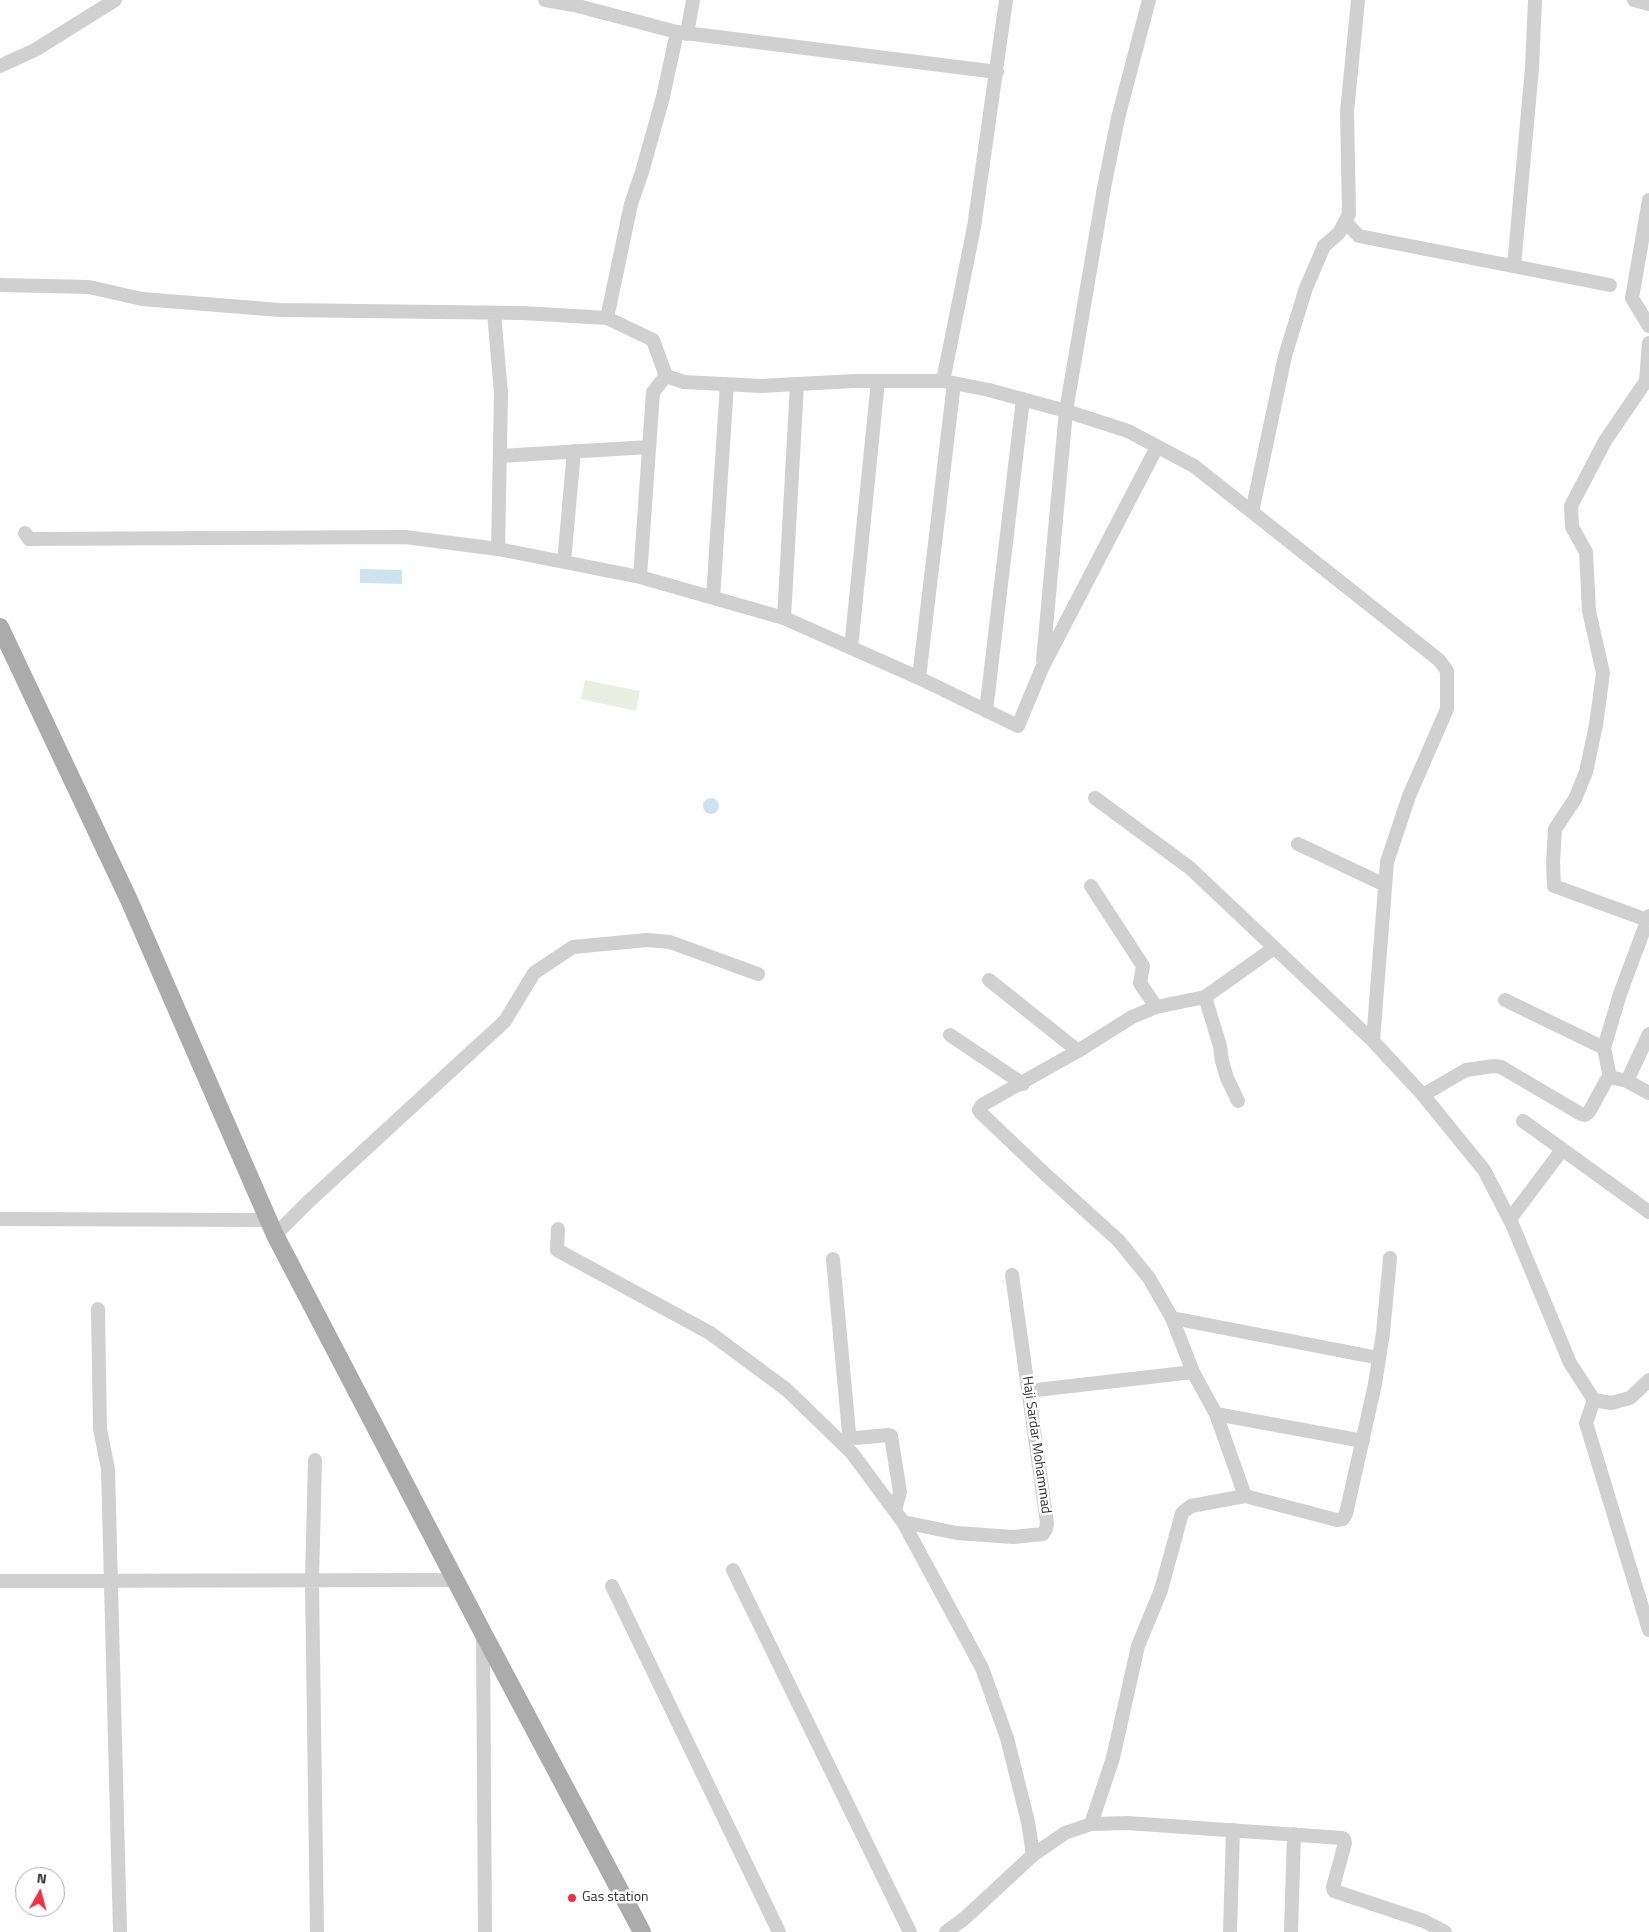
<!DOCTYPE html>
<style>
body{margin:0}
#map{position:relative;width:1649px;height:1932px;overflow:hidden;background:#fff;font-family:"Titillium Web",sans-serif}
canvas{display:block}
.north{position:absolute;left:15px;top:1867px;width:50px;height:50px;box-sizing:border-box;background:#fff;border:1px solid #adadad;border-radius:50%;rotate:7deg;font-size:14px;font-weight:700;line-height:20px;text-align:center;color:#333}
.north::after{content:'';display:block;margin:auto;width:18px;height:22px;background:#f22d40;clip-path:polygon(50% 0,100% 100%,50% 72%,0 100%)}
</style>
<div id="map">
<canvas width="1649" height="1932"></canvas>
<div class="north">N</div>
</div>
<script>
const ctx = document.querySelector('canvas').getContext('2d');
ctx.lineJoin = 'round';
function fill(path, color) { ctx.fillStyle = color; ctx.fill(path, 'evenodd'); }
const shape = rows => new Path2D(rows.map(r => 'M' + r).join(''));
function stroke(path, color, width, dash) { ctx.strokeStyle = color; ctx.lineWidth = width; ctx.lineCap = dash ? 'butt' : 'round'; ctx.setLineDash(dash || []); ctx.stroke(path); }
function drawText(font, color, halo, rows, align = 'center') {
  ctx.font = font + ' "Titillium Web",sans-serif'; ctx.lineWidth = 5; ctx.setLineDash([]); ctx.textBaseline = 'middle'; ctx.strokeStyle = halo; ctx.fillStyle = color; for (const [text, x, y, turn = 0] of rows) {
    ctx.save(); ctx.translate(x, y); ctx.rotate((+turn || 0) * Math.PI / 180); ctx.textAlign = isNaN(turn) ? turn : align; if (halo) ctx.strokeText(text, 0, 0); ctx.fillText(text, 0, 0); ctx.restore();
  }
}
fill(shape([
 [585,680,640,691,636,711,581,699]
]), '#e9f0e1');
fill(shape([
 [360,569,402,570,402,584,360,583],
 '703 806a8 8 0 1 1 16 0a8 8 0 1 1-16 0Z'
]), '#cde3f0');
stroke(shape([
 [545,0,574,5,677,32,997,72],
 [1634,0,1649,4],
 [687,34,693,0],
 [0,66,35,50,115,0],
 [1649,200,1632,298,1649,326],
 [1345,222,1359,236,1610,285],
 [1514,266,1532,68,1535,0],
 [0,285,89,287,142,299,280,310,522,313,607,318,653,340,666,376,684,382,761,386,854,381,943,381,989,390,1066,411,1128,431,1194,466,1439,660,1447,671,1447,709,1409,796,1387,862,1373,1041],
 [494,313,501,393,498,549],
 [607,318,631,204,642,172,663,97,677,32],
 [943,381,974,227,1006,0],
 [500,456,649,447],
 [1252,512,1285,356,1306,288,1324,246,1339,233,1349,214,1347,112,1358,0],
 [25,533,29,539,405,537,498,549,640,577,784,618,919,678,1018,726,1042,668,1157,447],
 [564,562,574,451],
 [640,577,653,392,666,376],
 [713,598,727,384],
 [784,618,797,384],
 [851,648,878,381],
 [1043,660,1066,411,1104,188,1118,118,1149,0],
 [919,678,954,383],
 [986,711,1023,399],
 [1095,798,1190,868,1373,1041,1423,1095,1484,1170,1512,1224,1570,1363,1594,1400,1611,1403,1630,1398,1649,1380],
 [1298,844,1385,885],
 [1091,886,1143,966,1140,983,1156,1007],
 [1647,920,1554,886,1553,863,1555,829,1575,799,1586,772,1596,725,1603,673,1589,611,1586,552,1572,527,1571,506,1605,441,1646,381,1649,343],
 [989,980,1078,1051],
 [1205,997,1220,1046,1222,1061,1227,1078,1238,1101],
 [1505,1000,1604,1048],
 [950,1035,1023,1084],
 [1610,1077,1604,1048,1620,994,1649,916],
 [1627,1081,1649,1034],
 [1423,1095,1466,1070,1494,1066,1501,1067,1581,1114,1585,1115,1589,1112,1606,1081,1610,1077,1627,1081,1649,1093],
 [1523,1121,1649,1212],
 [0,1219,268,1220],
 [1510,1219,1562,1150],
 [558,1229,557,1250,710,1333,787,1390,852,1453,903,1522,982,1668,1007,1738,1028,1822,1033,1855],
 [275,1235,307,1203,505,1021,534,973,573,947,647,940,670,942,758,974],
 [833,1259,849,1433,852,1437,856,1438,888,1435,891,1436,900,1492,895,1510],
 [98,1309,100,1429,108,1469,120,1932],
 [1172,1318,1379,1358],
 [1028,1391,1193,1372],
 [1594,1400,1586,1423,1649,1630],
 [1216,1414,1363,1441],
 [315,1460,312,1581,317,1932],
 [1245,1496,1216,1414,1193,1372,1172,1318,1149,1278,1119,1241,1044,1173,981,1113,979,1110,982,1105,1078,1051,1132,1017,1156,1007,1205,997,1274,948],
 [903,1522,957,1533,1013,1537,1043,1534,1046,1529,1047,1523,1012,1275],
 [733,1570,910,1932],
 [0,1581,455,1580],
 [612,1586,779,1932],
 [483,1633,485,1932],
 [1091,1824,1113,1758,1138,1646,1161,1590,1182,1513,1191,1506,1245,1496,1337,1520,1343,1519,1346,1514,1375,1384,1383,1333,1390,1258],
 [946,1932,965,1918,1033,1855,1065,1833,1091,1824,1127,1823,1342,1838,1344,1839,1345,1843,1333,1887,1334,1891,1424,1921,1445,1932],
 [1230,1932,1233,1830],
 [1291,1932,1294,1834]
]), '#d0d0d0', 14);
stroke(shape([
 [0,627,129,900,275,1235,483,1633,642,1932]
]), '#ababab', 18);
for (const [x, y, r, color] of [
 [572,1898,5,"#f22d40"]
]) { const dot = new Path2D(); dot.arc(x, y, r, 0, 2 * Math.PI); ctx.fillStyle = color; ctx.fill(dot); stroke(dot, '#fff', 2); }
drawText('14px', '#333', '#fff', [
 ["Haji Sardar Mohammad",1036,1445,82]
]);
drawText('14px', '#333', '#fff', [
 ["Gas station",582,1898]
], 'left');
</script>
